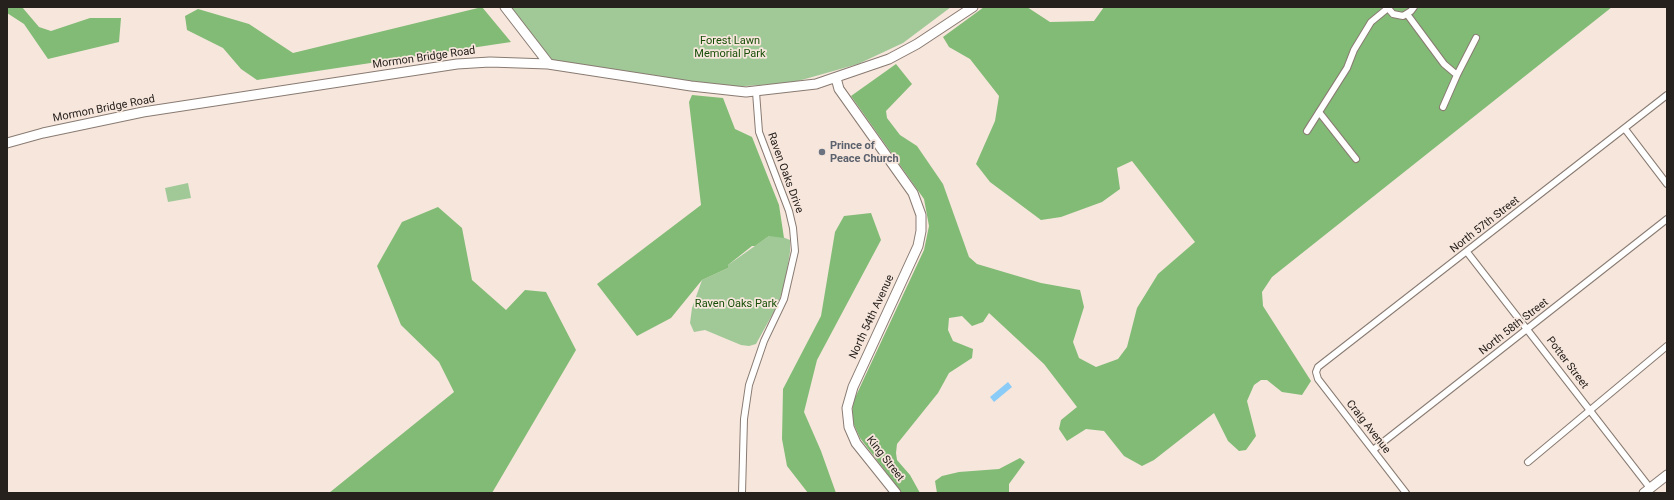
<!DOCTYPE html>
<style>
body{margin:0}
#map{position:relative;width:1674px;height:500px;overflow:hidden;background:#f6e6dc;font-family:Roboto,sans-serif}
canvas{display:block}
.frame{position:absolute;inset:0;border:8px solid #27211e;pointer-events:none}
</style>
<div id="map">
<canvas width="1674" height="500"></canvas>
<div class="frame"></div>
</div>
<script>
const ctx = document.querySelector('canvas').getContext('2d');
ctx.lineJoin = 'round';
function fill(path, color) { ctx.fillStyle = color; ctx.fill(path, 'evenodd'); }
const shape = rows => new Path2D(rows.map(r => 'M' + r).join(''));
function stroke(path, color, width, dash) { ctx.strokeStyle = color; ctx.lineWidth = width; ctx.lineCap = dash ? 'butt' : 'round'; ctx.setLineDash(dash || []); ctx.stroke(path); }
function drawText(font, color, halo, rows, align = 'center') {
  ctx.font = font + ' Roboto,sans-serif'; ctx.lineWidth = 3.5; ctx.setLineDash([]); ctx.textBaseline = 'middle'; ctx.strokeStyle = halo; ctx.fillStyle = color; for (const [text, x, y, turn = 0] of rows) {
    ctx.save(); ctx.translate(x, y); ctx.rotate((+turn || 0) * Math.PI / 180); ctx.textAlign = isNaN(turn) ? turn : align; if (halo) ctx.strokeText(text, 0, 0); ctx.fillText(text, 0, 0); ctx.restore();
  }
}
fill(shape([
 [509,7,951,7,903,43,858,64,791,83,730,87,550,60],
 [188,183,191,198,168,202,165,188],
 [769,236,780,236,790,240,790,252,785,283,778,304,756,344,749,346,741,345,705,330,694,332,690,323,692,308,702,280,728,268,728,265]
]), '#a1c998');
fill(shape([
 [7,7,22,7,39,27,51,31,90,18,121,18,119,42,48,59,24,24,7,13],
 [482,7,511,42,257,80,241,69,223,48,187,30,185,16,198,9,249,24,293,53],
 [984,7,1027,7,1050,22,1094,21,1104,7,1612,7,1272,277,1262,292,1263,306,1311,381,1302,395,1282,392,1267,380,1261,380,1254,385,1247,401,1256,436,1246,450,1239,451,1228,441,1214,413,1154,460,1142,466,1124,456,1104,431,1086,429,1067,441,1059,429,1061,420,1077,407,1044,364,989,313,983,322,972,326,962,316,949,318,948,330,953,341,973,349,972,358,949,373,938,393,897,444,896,453,897,460,910,475,920,493,902,493,860,438,851,418,854,400,924,250,929,226,924,199,851,96,896,64,912,84,886,111,887,118,900,135,917,146,943,184,969,257,977,264,1041,283,1080,290,1084,307,1073,342,1079,358,1096,367,1118,359,1127,347,1137,308,1158,274,1195,242,1132,161,1117,168,1120,189,1102,202,1061,217,1041,220,990,182,976,164,995,121,999,96,970,59,949,47,943,37],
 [692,95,723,98,735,129,752,137,779,205,784,238,769,236,755,246,752,246,728,265,728,268,702,280,671,318,637,336,597,284,701,205,689,102],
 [438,207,462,228,472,280,506,310,525,290,546,292,576,350,492,493,329,493,454,392,439,362,401,325,377,266,402,222],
 [871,213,881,240,817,360,804,412,821,451,836,493,808,493,787,466,782,439,783,389,821,316,835,232,844,216],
 [1020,458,1025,462,1009,484,1009,493,937,493,935,481,942,476,959,472,999,469]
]), '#82bb76');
fill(shape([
 [1008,382,1012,387,994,402,990,397]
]), '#8accf7');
const street = shape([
 [1387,7,1393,14,1403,16,1411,11,1414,7],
 [1407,14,1444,64,1457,75],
 [1443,107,1457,75,1476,38],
 [1319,112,1356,159],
 [1625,129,1667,184],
 [1307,131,1347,68,1354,50,1371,22,1388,8],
 [1467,252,1650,488],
 [1373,450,1667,219],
 [1528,462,1667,346],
 [742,493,744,419,749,385,764,341,784,299,795,251,793,228,789,211,759,132,756,92],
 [1406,493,1318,379,1316,372,1318,367,1667,95]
]);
const secondary = shape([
 [505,7,549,64],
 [836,78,839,89,913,193,921,215,921,231,918,246,853,387,847,408,849,427,856,443,896,493],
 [7,143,43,133,143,112,457,64,490,62,548,64,691,86,746,92,816,84,889,59,917,44,973,7],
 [1644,493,1667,475]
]);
stroke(street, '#897b72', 8);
stroke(secondary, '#897b72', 11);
stroke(street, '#fff', 6);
stroke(secondary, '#fff', 9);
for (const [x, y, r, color] of [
 [822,152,4,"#6b7280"]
]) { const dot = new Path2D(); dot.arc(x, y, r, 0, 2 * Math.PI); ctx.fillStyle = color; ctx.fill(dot); stroke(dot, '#f6e6dc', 1.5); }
drawText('11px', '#184f08', '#f6e6dc', [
 ["Forest Lawn",730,41],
 ["Memorial Park",730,54],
 ["Raven Oaks Park",736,304]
]);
drawText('11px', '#27211e', '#f6e6dc', [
 ["Mormon Bridge Road",424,58,-8],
 ["Mormon Bridge Road",104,109,-11],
 ["Raven Oaks Drive",785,173,70],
 ["North 57th Street",1485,225,-38],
 ["North 54th Avenue",872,317,-65],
 ["North 58th Street",1514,327,-38],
 ["Potter Street",1567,363,53],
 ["Craig Avenue",1368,427,52],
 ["King Street",885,459,52]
]);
drawText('bold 11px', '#5b616d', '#f6e6dc', [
 ["Prince of",830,146],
 ["Peace Church",830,159]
], 'left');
</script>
